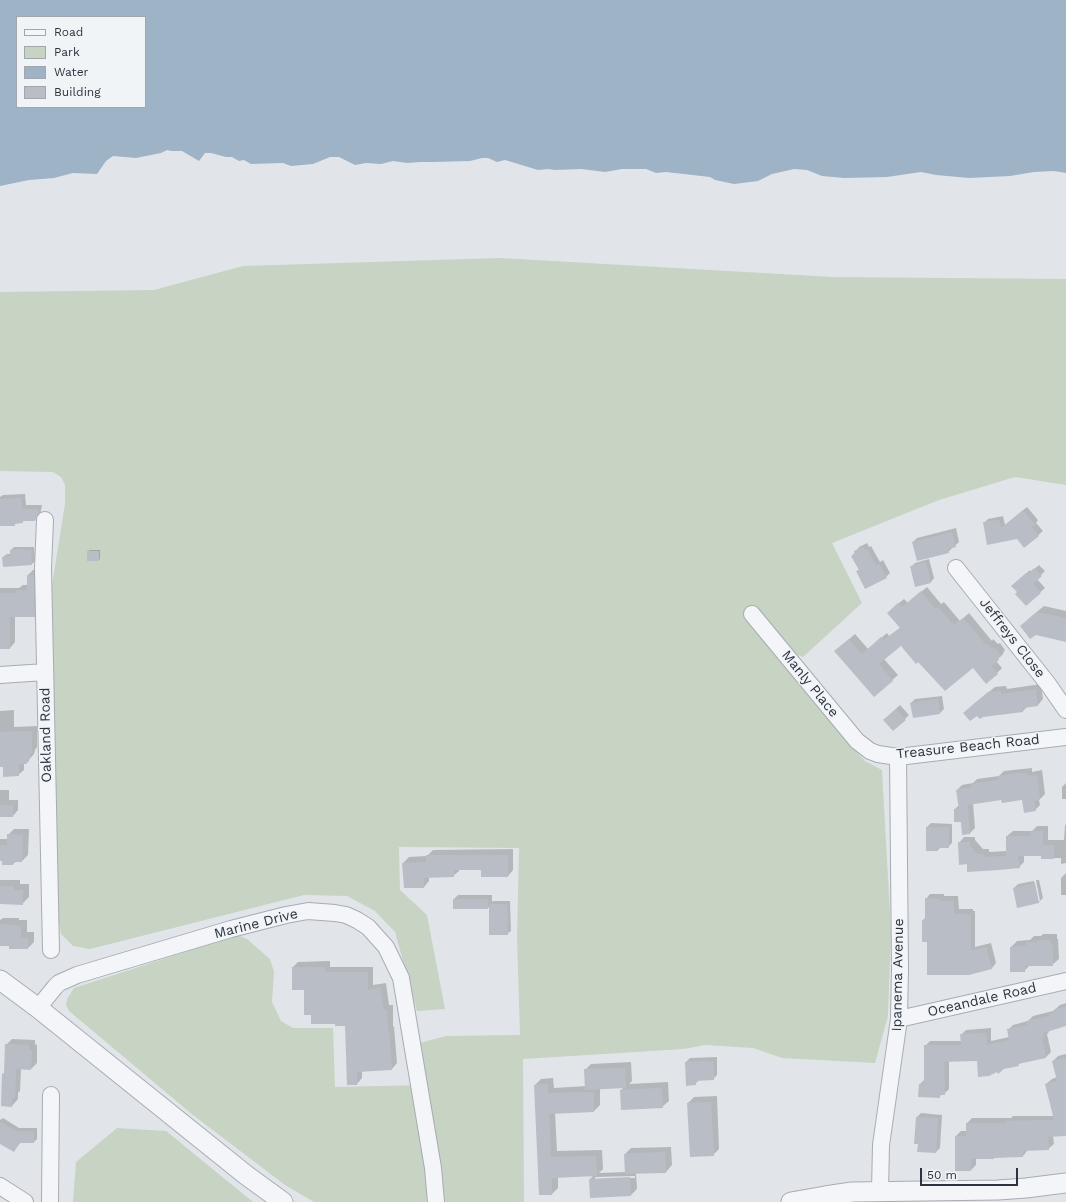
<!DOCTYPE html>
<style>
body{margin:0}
#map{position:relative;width:1066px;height:1202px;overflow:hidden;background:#e1e5e9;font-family:"Work Sans",sans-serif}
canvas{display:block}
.legend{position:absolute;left:16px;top:16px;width:130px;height:92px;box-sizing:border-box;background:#f1f4f7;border:1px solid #a2a7ae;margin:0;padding:5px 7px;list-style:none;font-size:12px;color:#2b3340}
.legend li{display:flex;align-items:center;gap:8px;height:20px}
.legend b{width:20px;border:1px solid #a2a7ae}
.scale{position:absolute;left:920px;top:1168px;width:98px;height:18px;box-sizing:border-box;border:2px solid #2b3340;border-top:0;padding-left:5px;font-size:12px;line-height:14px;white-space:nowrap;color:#2b3340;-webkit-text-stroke:3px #f1f4f7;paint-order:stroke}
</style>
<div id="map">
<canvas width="1066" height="1202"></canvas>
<ul class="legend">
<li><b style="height:5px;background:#f4f5f8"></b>Road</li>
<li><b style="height:11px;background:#c7d3c3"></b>Park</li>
<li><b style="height:11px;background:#9fb3c7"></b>Water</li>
<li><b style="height:11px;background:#b9bec6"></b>Building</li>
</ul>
<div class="scale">50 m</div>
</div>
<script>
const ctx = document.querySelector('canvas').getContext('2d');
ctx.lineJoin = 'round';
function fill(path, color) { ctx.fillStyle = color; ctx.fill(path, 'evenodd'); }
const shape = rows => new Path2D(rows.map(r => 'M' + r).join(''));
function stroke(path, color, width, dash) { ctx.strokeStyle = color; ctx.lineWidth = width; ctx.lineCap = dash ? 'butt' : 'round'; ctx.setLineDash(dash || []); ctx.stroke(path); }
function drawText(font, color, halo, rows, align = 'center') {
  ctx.font = font + ' "Work Sans",sans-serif'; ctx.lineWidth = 3; ctx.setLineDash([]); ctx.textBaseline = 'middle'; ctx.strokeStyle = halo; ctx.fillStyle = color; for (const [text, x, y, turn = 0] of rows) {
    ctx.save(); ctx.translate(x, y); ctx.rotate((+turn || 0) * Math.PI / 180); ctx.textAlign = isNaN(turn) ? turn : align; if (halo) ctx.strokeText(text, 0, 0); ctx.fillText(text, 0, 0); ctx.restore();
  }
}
fill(shape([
 [500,258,833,277,1066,279,1066,485,1015,477,939,500,832,543,862,603,803,657,765,643,771,646,844,739,865,761,882,770,891,931,888,1016,875,1063,782,1058,753,1048,705,1045,684,1049,523,1059,524,1202,314,1202,285,1185,193,1115,69,1011,66,1005,67,999,74,988,234,936,240,936,247,939,270,959,274,972,272,1002,281,1021,293,1028,333,1028,335,1087,426,1085,420,1043,446,1036,520,1035,517,938,519,848,399,847,400,890,427,915,445,1009,417,1011,395,932,375,911,347,896,304,895,90,949,73,946,61,934,57,910,51,591,65,504,65,485,61,477,53,472,0,471,0,292,154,290,243,266],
 [117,1128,166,1131,253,1202,73,1202,76,1162]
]), '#c7d3c3');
fill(shape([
 [0,0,1066,0,1066,173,1054,171,1034,172,1010,176,969,178,936,175,921,172,887,177,844,178,822,176,807,170,794,169,772,174,758,181,734,184,715,180,710,177,666,172,656,173,646,169,622,169,605,172,581,169,555,170,548,169,538,170,505,160,497,162,488,158,482,158,470,161,433,162,420,162,407,163,393,161,381,164,366,163,355,165,339,157,330,157,313,164,291,166,283,163,251,164,244,160,239,161,232,157,226,157,211,153,205,153,199,161,182,151,171,151,167,150,161,153,136,158,113,156,106,161,97,174,73,173,54,178,29,180,0,186],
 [17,17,145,17,145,107,17,107]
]), '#9fb3c7');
fill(shape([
 [25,494,26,505,42,505,40,515,35,520,25,520,22,522,17,522,14,525,0,525,0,497,3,495],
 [1027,507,1038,520,1036,523,1043,531,1024,547,1017,538,984,523,988,519,1003,516,1005,525],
 [956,528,959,542,948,552,913,542,917,538],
 [867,543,869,547,871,546,880,562,883,560,890,573,886,577,859,570,852,556,859,547],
 [14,547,34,547,35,561,32,564,3,557,7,554,11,554,11,550],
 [90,550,100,550,100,559,99,560,88,551],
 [929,559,934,578,931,582,911,567,915,563],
 [1039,565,1045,571,1037,579,1045,588,1026,605,1018,592,1017,582,1030,570,1031,572],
 [33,570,39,570,40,610,34,616,15,616,15,642,10,648,0,648,0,588,19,588,23,585,28,585,28,575],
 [927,587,941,604,944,602,960,621,969,613,992,641,993,639,998,644,1000,643,1005,650,1003,653,1003,654,996,661,1002,668,997,673,901,645,884,659,898,675,874,696,841,646,855,634,868,649,887,633,889,636,901,627,893,608,904,599,908,603],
 [1044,606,1066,611,1066,640,1027,620],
 [1041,684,1043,699,1038,705,1028,706,1023,711,970,707,995,687,1006,686,1007,689],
 [942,696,944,709,940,713,911,703,915,699],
 [900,705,909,715,905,719,888,716],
 [14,710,14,727,37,726,37,747,35,750,34,754,26,763,24,763,24,770,18,775,4,766,0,766,0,711],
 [1032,768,1032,772,1042,770,1045,794,1039,800,1040,805,1035,810,1023,799,1002,799,973,803,975,828,970,833,963,834,961,821,955,809,959,805,957,790,962,785,973,783,977,779,999,776,1004,771],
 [1066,783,1066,799,1062,799,1062,787],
 [0,790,9,790,9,800,18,800,18,810,13,816,0,816],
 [931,823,952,824,952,843,948,847,941,847,938,850,927,827],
 [1066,824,1066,863,1061,864,1061,858,1042,858,1042,855,1024,855,1024,862,1019,867,968,863,959,843,964,837,975,837,975,840,983,849,989,849,989,852,1007,851,1007,836,1013,831,1032,831,1037,826,1048,826,1048,840,1064,840,1065,825],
 [14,829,29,829,28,855,22,861,17,861,13,864,0,860,0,839,8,839,8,835],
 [513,849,513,870,508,876,482,869,459,869,459,871,453,876,429,877,429,881,424,887,403,863,409,857,427,856,433,850],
 [1066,873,1066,895,1061,895,1061,878],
 [0,880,20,880,20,884,29,884,29,897,23,903,0,903],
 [1036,880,1039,880,1043,898,1039,902,1018,906,1014,888,1018,884,1034,881,1038,901,1040,901],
 [930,894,944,894,944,896,958,896,959,909,973,909,973,911,975,911,975,947,991,943,996,963,992,968,928,941,923,920,926,917,926,899],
 [458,895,492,895,492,902,493,901,510,901,511,931,507,934,490,906,488,908,454,899],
 [3,918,19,918,19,920,27,920,27,932,34,932,34,942,28,948,10,948,10,946,0,945,0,920],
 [1043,934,1057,934,1057,939,1058,939,1059,959,1052,965,1030,965,1024,971,1011,947,1017,941,1030,940,1034,936,1041,936],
 [330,961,330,967,373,967,373,985,386,983,389,1005,393,1005,393,1027,394,1026,397,1063,392,1069,362,1071,362,1078,357,1084,346,1025,312,1014,305,989,293,967,298,962],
 [1066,1003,1066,1025,1049,1031,1049,1032,1047,1034,1051,1052,1046,1057,1021,1062,1018,1065,978,1059,949,1061,949,1089,944,1094,942,1094,939,1097,920,1084,925,1079,925,1046,930,1041,961,1041,961,1035,966,1030,991,1028,991,1041,1009,1037,1008,1030,1013,1025,1028,1021,1033,1016,1053,1011,1060,1005],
 [12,1039,35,1040,35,1044,37,1045,37,1063,31,1069,21,1069,20,1091,18,1093,18,1099,12,1106,5,1072,6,1045],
 [1066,1054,1066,1135,1053,1136,1054,1144,1048,1149,1028,1150,1023,1156,976,1158,976,1165,971,1170,956,1170,956,1136,961,1131,967,1131,967,1123,972,1118,1011,1118,1013,1116,1054,1116,1046,1084,1052,1079,1057,1077,1053,1061,1058,1056],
 [717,1057,717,1075,713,1079,699,1080,695,1084,686,1062,690,1058],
 [631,1062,632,1081,629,1084,668,1082,669,1101,662,1107,621,1090,624,1087,600,1088,600,1105,594,1111,555,1112,557,1151,602,1150,603,1169,599,1173,626,1172,625,1154,631,1148,671,1147,672,1165,666,1172,636,1173,637,1189,631,1195,591,1197,590,1179,594,1175,558,1176,558,1188,552,1194,535,1085,541,1079,553,1078,554,1088,586,1086,585,1070,591,1064],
 [635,1176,635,1178,595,1179,595,1177],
 [717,1096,719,1149,713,1155,688,1103,694,1097],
 [921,1113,942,1115,940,1148,936,1152,919,1143,917,1117],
 [3,1118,19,1128,37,1128,37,1139,34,1142,21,1142,14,1151,0,1143,0,1120]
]), '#0003');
fill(shape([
 [21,498,22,509,38,509,38,514,35,521,23,521,23,523,15,524,15,526,0,526,0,499],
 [1023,510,1035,525,1032,527,1039,536,1024,548,1017,539,987,545,983,522,999,520,1001,528],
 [952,532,956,547,948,549,949,553,917,561,912,542],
 [863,547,865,550,867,549,876,565,879,564,887,578,865,589,856,571,859,570,851,556,855,554,854,551],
 [22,549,22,550,31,550,32,565,3,567,2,557,10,556,10,550],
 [87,551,99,551,99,561,87,561],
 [926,562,931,583,915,587,910,566],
 [1034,568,1042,576,1033,584,1041,593,1026,606,1015,594,1017,592,1011,586,1026,573,1027,575],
 [27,575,34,575,35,617,10,617,10,649,0,649,0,593,16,593,16,590,27,590],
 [921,591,935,609,938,607,954,625,963,618,986,645,987,644,992,649,994,647,1001,656,998,658,999,660,991,666,998,674,986,684,973,668,945,691,918,662,916,664,901,646,879,664,893,681,874,697,834,651,849,639,862,654,881,637,883,640,900,628,887,613,898,603,902,607],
 [1037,612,1066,618,1066,642,1036,635,1030,639,1020,626],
 [1036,689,1038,706,1023,708,1023,712,983,717,980,719,977,716,970,721,963,713,988,692,1001,691,1001,694],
 [938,699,940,714,913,718,910,703],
 [896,709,906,720,893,731,883,720],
 [32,731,32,754,30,753,29,761,26,764,19,764,19,776,3,777,3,767,0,767,0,732],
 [1019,773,1027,773,1028,776,1037,775,1040,800,1034,801,1036,811,1024,813,1022,800,1002,803,1001,800,968,805,970,834,962,835,961,822,954,822,954,809,959,809,956,790,972,787,971,784,998,780,998,776],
 [0,805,13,805,13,817,0,817],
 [926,827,949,827,949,848,938,848,938,851,926,851],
 [1030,831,1043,831,1043,845,1054,845,1054,859,1041,859,1041,856,1018,856,1020,868,999,870,967,872,967,864,959,865,958,842,970,842,970,846,977,854,984,854,984,857,1006,856,1006,836,1031,836],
 [7,834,23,835,22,862,13,862,13,865,2,865,2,861,0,861,0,845,7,845],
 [426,855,508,855,508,877,481,877,481,870,454,870,454,877,424,878,424,888,404,888,402,863,426,862],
 [1035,883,1039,903,1017,908,1013,888],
 [0,886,14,886,14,890,23,890,23,905,0,904],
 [925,898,940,899,940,901,954,901,954,914,968,914,968,915,971,915,971,951,986,947,992,969,969,975,927,975,927,942,922,942,922,920,925,920],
 [453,899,488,899,488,909,453,909],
 [489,904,507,904,508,935,489,935],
 [0,924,21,926,21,938,28,938,28,949,9,949,9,946,0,946],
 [1036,940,1051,940,1051,945,1053,945,1053,966,1025,966,1025,972,1010,972,1010,947,1027,945,1026,942,1036,942],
 [292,967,325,967,325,972,368,972,368,990,380,988,384,1010,387,1010,388,1031,389,1031,392,1070,357,1072,357,1085,347,1085,345,1026,335,1026,335,1024,311,1024,311,1015,304,1015,304,990,292,990],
 [1066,1006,1066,1026,1043,1033,1044,1038,1042,1039,1046,1058,1018,1064,1019,1066,1004,1069,998,1074,997,1072,989,1076,978,1077,977,1061,944,1062,945,1095,940,1095,940,1098,918,1097,919,1084,924,1084,924,1045,961,1045,960,1034,986,1033,987,1045,1009,1040,1007,1029,1027,1025,1026,1021,1049,1016,1049,1014,1055,1012,1054,1010],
 [5,1044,29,1045,29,1050,32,1051,31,1070,16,1069,15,1098,12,1098,12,1107,1,1106,2,1074,4,1073],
 [1066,1058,1066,1136,1048,1137,1049,1150,1023,1151,1023,1157,994,1158,994,1159,971,1159,971,1171,955,1171,955,1136,966,1136,966,1123,1007,1123,1006,1121,1054,1120,1045,1084,1057,1081,1052,1061],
 [713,1061,714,1080,696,1081,696,1085,686,1086,685,1062],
 [625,1068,626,1088,585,1090,584,1069],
 [548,1084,548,1093,594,1092,594,1112,549,1114,551,1157,596,1156,597,1176,552,1178,552,1195,539,1195,534,1085],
 [662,1088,663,1108,621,1110,620,1090],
 [711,1102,714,1156,690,1157,687,1103],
 [916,1117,938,1118,936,1153,917,1152,918,1144,914,1144],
 [0,1122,16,1131,34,1131,34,1143,19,1143,14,1152,0,1144],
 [665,1152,666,1173,625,1174,624,1154],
 [630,1177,631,1196,590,1198,589,1179]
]), '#b9bec6');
const minor = shape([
 [45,520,43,568,51,950],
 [956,568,1048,684,1066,710],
 [752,614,857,741,870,751,878,754,898,757,1066,737],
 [0,675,45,672],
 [38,1008,55,987,59,983,77,975,231,929,286,915,308,911,335,913,346,915,357,920,368,927,386,947,401,978,433,1168,436,1202],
 [899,1019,1066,981],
 [0,1186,25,1202],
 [880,1191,881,1145,899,1019,900,969,898,757],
 [50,1202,51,1095]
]);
const tertiary = shape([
 [0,980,38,1008,246,1175,283,1202],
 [791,1202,825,1196,852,1192,998,1190,1026,1188,1066,1183]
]);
stroke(minor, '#a7acb3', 18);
stroke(tertiary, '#a7acb3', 21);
stroke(minor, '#f4f5f8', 16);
stroke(tertiary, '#f4f5f8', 19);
drawText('14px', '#2b3340', '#f1f4f7', [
 ["Jeffreys Close",1012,638,52],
 ["Manly Place",810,684,51],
 ["Oakland Road",46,735,-91],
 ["Treasure Beach Road",968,747,-6],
 ["Marine Drive",256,924,-14],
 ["Ipanema Avenue",898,975,-89],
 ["Oceandale Road",982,1000,-13]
]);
</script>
